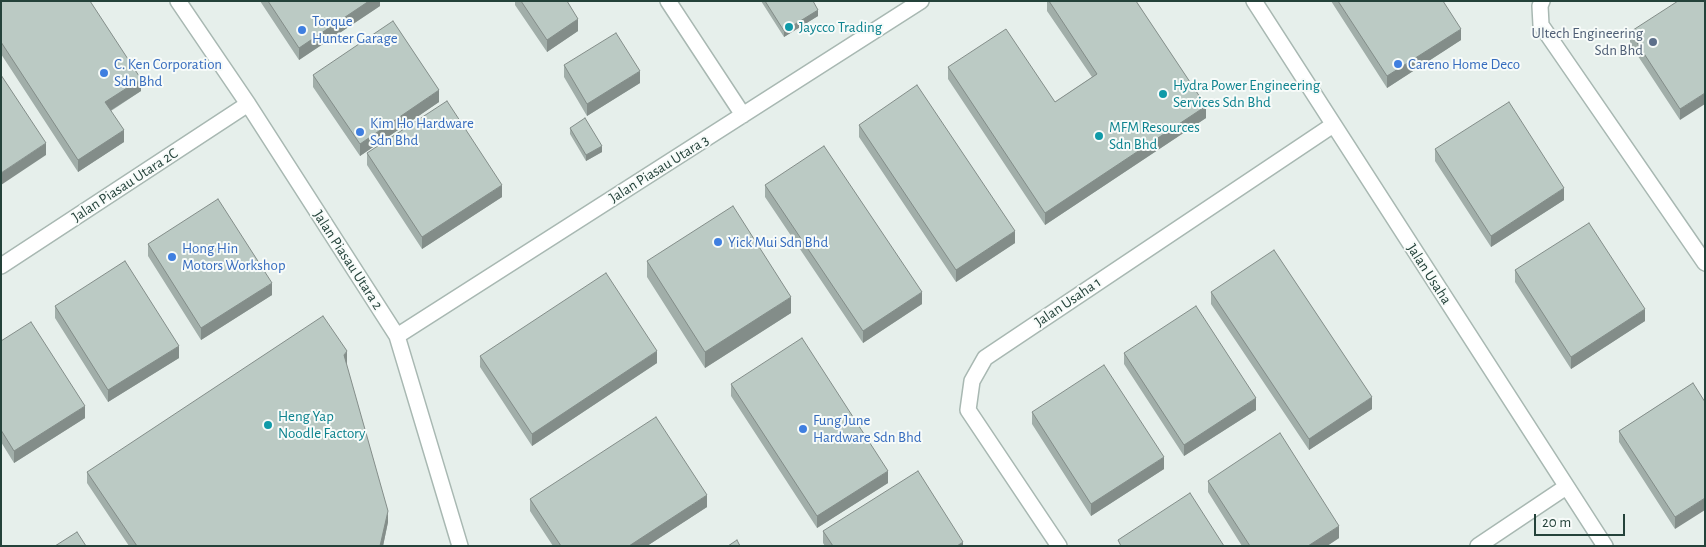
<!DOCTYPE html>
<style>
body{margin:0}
#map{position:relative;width:1706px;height:547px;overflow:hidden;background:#e6efeb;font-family:"Alegreya Sans",sans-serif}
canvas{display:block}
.frame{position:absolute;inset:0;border:2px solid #24423a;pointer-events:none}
.scale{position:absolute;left:1534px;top:514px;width:91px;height:22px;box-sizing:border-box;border:2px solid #24423a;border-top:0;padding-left:6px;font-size:15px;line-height:18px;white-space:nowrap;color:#24423a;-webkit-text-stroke:4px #f7fbf9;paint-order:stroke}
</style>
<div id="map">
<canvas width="1706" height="547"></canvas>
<div class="frame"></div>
<div class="scale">20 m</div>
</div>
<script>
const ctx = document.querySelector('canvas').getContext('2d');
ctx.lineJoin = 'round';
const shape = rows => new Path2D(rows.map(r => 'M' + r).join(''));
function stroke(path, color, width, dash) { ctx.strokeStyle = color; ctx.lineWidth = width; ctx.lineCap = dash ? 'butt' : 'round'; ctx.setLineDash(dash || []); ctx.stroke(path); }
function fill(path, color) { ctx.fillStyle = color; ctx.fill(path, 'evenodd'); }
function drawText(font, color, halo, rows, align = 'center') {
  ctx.font = font + ' "Alegreya Sans",sans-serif'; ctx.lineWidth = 4; ctx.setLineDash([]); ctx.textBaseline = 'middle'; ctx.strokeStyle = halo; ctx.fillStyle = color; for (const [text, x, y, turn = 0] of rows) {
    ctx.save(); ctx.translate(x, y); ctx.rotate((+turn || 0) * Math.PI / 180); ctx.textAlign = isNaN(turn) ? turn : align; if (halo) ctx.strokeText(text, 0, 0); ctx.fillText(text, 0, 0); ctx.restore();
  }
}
const lane = shape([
 [1542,1,1540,6,1541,25,1705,263]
]);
const street = shape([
 [178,1,248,104,397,336,460,546],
 [668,1,743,115],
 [1254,1,1605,546],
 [1,266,248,104],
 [397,336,921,1],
 [1059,546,968,410,972,381,985,358,1333,125],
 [1478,546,1566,487]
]);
stroke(lane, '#a8b8b2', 18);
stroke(street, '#a8b8b2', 18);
stroke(lane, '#fff', 15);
stroke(street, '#fff', 15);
fill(shape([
 [1,1,141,91,111,111,124,142,78,172,1,54],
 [260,1,380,1,380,6,299,60],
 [515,1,567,1,578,31,547,52,515,5],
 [761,1,813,1,818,16,784,37],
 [1047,1,1136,1,1206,118,1045,225,948,79,948,67,1055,102,1092,77,1047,11],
 [1331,1,1443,1,1461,40,1387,88],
 [1705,1,1680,120,1630,44,1630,32],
 [564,65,640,83,587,116,564,77],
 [313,75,439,102,360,156,313,87],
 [859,125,1015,243,956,282,859,137],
 [570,128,602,152,586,161,570,134],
 [1435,149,1564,200,1491,247,1435,161],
 [367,153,502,197,422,249,367,165],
 [765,185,922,304,863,343,765,197],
 [148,244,272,295,201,340,148,256],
 [647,261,791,313,705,368,647,277],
 [1515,270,1645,321,1571,369,1515,282],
 [1211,292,1372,409,1309,450,1211,304],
 [55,306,179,358,108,402,55,318],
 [1,341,85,418,14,463,1,442],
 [1124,353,1256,410,1184,456,1124,364],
 [480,356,657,363,532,446,480,367],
 [347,363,346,364,388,522,383,546,129,546,87,483,87,472],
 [1693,383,1675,529,1619,442,1619,431],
 [731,384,888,483,817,528,731,396],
 [1032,412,1164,469,1091,516,1032,424],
 [1208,481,1339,538,1327,546,1242,546,1208,492],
 [530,499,707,507,647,546,553,546,530,511],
 [823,531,963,546,825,546,823,543]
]), '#a1aea9');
fill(shape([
 [369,1,380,1,380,6,299,60,299,48],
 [818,10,818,16,784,37,784,31],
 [578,19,578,31,547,52,547,40],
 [1461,29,1461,40,1387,88,1387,76],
 [640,71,640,83,587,116,587,104],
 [141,79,141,91,105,114,105,102],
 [439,90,439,102,360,156,360,144],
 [1705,93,1705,104,1680,120,1680,109],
 [1206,106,1206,118,1045,225,1045,213],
 [124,130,124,142,78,172,78,160],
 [46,143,46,155,1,185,1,173],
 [602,146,602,152,586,161,586,155],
 [502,185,502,197,422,249,422,237],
 [1564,188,1564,200,1491,247,1491,236],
 [1015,231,1015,243,956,282,956,270],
 [272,283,272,295,201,340,201,328],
 [922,292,922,304,863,343,863,331],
 [791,297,791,313,705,368,705,352],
 [1645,309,1645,321,1571,369,1571,357],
 [179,346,179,358,108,402,108,390],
 [347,351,347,363,344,367,344,355],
 [657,351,657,363,532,446,532,434],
 [1372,397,1372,409,1309,450,1309,439],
 [1256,398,1256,410,1184,456,1184,445],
 [85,406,85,418,14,463,14,451],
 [1164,457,1164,469,1091,516,1091,504],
 [888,471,888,483,817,528,817,516],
 [707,495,707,507,647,546,629,546],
 [1705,498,1705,510,1675,529,1675,517],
 [388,511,388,522,383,546,380,546],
 [1339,526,1339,538,1327,546,1308,546],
 [963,542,963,546,957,546]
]), '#838d89');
const building = shape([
 [1,1,90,1,141,79,105,102,124,130,78,160,1,42,1,1],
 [268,1,369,1,299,48,268,1],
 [521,1,567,1,578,19,547,40,521,1],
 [765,1,813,1,818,10,784,31,765,1],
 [1049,1,1136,1,1206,106,1045,213,948,67,1006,29,1055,102,1097,74,1049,1],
 [1338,1,1443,1,1461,29,1387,76,1338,1],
 [1678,1,1705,1,1705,93,1680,109,1630,32,1678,1],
 [393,21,439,90,360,144,313,75,393,21],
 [616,33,640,71,587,104,564,65,616,33],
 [1,75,46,143,1,173,1,75],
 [917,85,1015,231,956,270,859,125,917,85],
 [447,101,502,185,422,237,367,153,447,101],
 [1509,102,1564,188,1491,236,1435,149,1509,102],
 [585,118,602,146,586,155,570,128,585,118],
 [824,146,922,292,863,331,765,185,824,146],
 [218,199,272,283,201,328,148,244,218,199],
 [733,206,791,297,705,352,647,261,733,206],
 [1589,223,1645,309,1571,357,1515,270,1589,223],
 [1274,250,1372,397,1309,439,1211,292,1274,250],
 [125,261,179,346,108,390,55,306,125,261],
 [606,273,657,351,532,434,480,356,606,273],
 [1196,306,1256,398,1184,445,1124,353,1196,306],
 [323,316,347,351,344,355,388,511,380,546,137,546,87,472,323,316],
 [31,322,85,406,14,451,1,430,1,341,31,322],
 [802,338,888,471,817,516,731,384,802,338],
 [1104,365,1164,457,1091,504,1032,412,1104,365],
 [1693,383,1705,402,1705,498,1675,517,1619,431,1693,383],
 [656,417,707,495,629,546,561,546,530,499,656,417],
 [1280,433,1339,526,1308,546,1250,546,1208,481,1280,433],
 [918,471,963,542,957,546,833,546,823,531,918,471],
 [1190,493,1224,546,1121,546,1118,540,1190,493],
 [77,532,86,546,55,546,77,532],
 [737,540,740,546,728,546,737,540]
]);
fill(building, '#bbcac4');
stroke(building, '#838d89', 1);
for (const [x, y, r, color] of [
 [789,27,5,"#0f9aa8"],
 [302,30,5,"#3f7fe0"],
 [1653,42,5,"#5c6f8a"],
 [1398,64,5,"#3f7fe0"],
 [104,73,5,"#3f7fe0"],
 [1163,94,5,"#0f9aa8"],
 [360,132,5,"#3f7fe0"],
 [1099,136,5,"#0f9aa8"],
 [718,242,5,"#3f7fe0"],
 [172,257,5,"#3f7fe0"],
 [268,425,5,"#0f9aa8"],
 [803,429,5,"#3f7fe0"]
]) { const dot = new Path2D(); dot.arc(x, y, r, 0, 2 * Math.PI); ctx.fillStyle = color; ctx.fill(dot); stroke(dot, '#f7fbf9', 2); }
drawText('15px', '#366cbe', '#f7fbf9', [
 ["Torque",312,21],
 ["Hunter Garage",312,38],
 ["C. Ken Corporation",114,64],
 ["Sdn Bhd",114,81],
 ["Careno Home Deco",1408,64],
 ["Kim Ho Hardware",370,123],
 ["Sdn Bhd",370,140],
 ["Yick Mui Sdn Bhd",728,242],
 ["Hong Hin",182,248],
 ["Motors Workshop",182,265],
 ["Fung June",813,420],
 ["Hardware Sdn Bhd",813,437]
], 'left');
drawText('15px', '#0d838f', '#f7fbf9', [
 ["Jaycco Trading",799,27],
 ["Hydra Power Engineering",1173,85],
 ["Services Sdn Bhd",1173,102],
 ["MFM Resources",1109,127],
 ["Sdn Bhd",1109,144],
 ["Heng Yap",278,416],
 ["Noodle Factory",278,433]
], 'left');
drawText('15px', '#4e5e75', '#f7fbf9', [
 ["Ultech Engineering",1643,33],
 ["Sdn Bhd",1643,50]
], 'right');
drawText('15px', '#24423a', '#f7fbf9', [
 ["Jalan Piasau Utara 3",659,169,-32],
 ["Jalan Piasau Utara 2C",125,185,-33],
 ["Jalan Piasau Utara 2",348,260,57],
 ["Jalan Usaha",1429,274,57],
 ["Jalan Usaha 1",1068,302,-34]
]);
</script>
